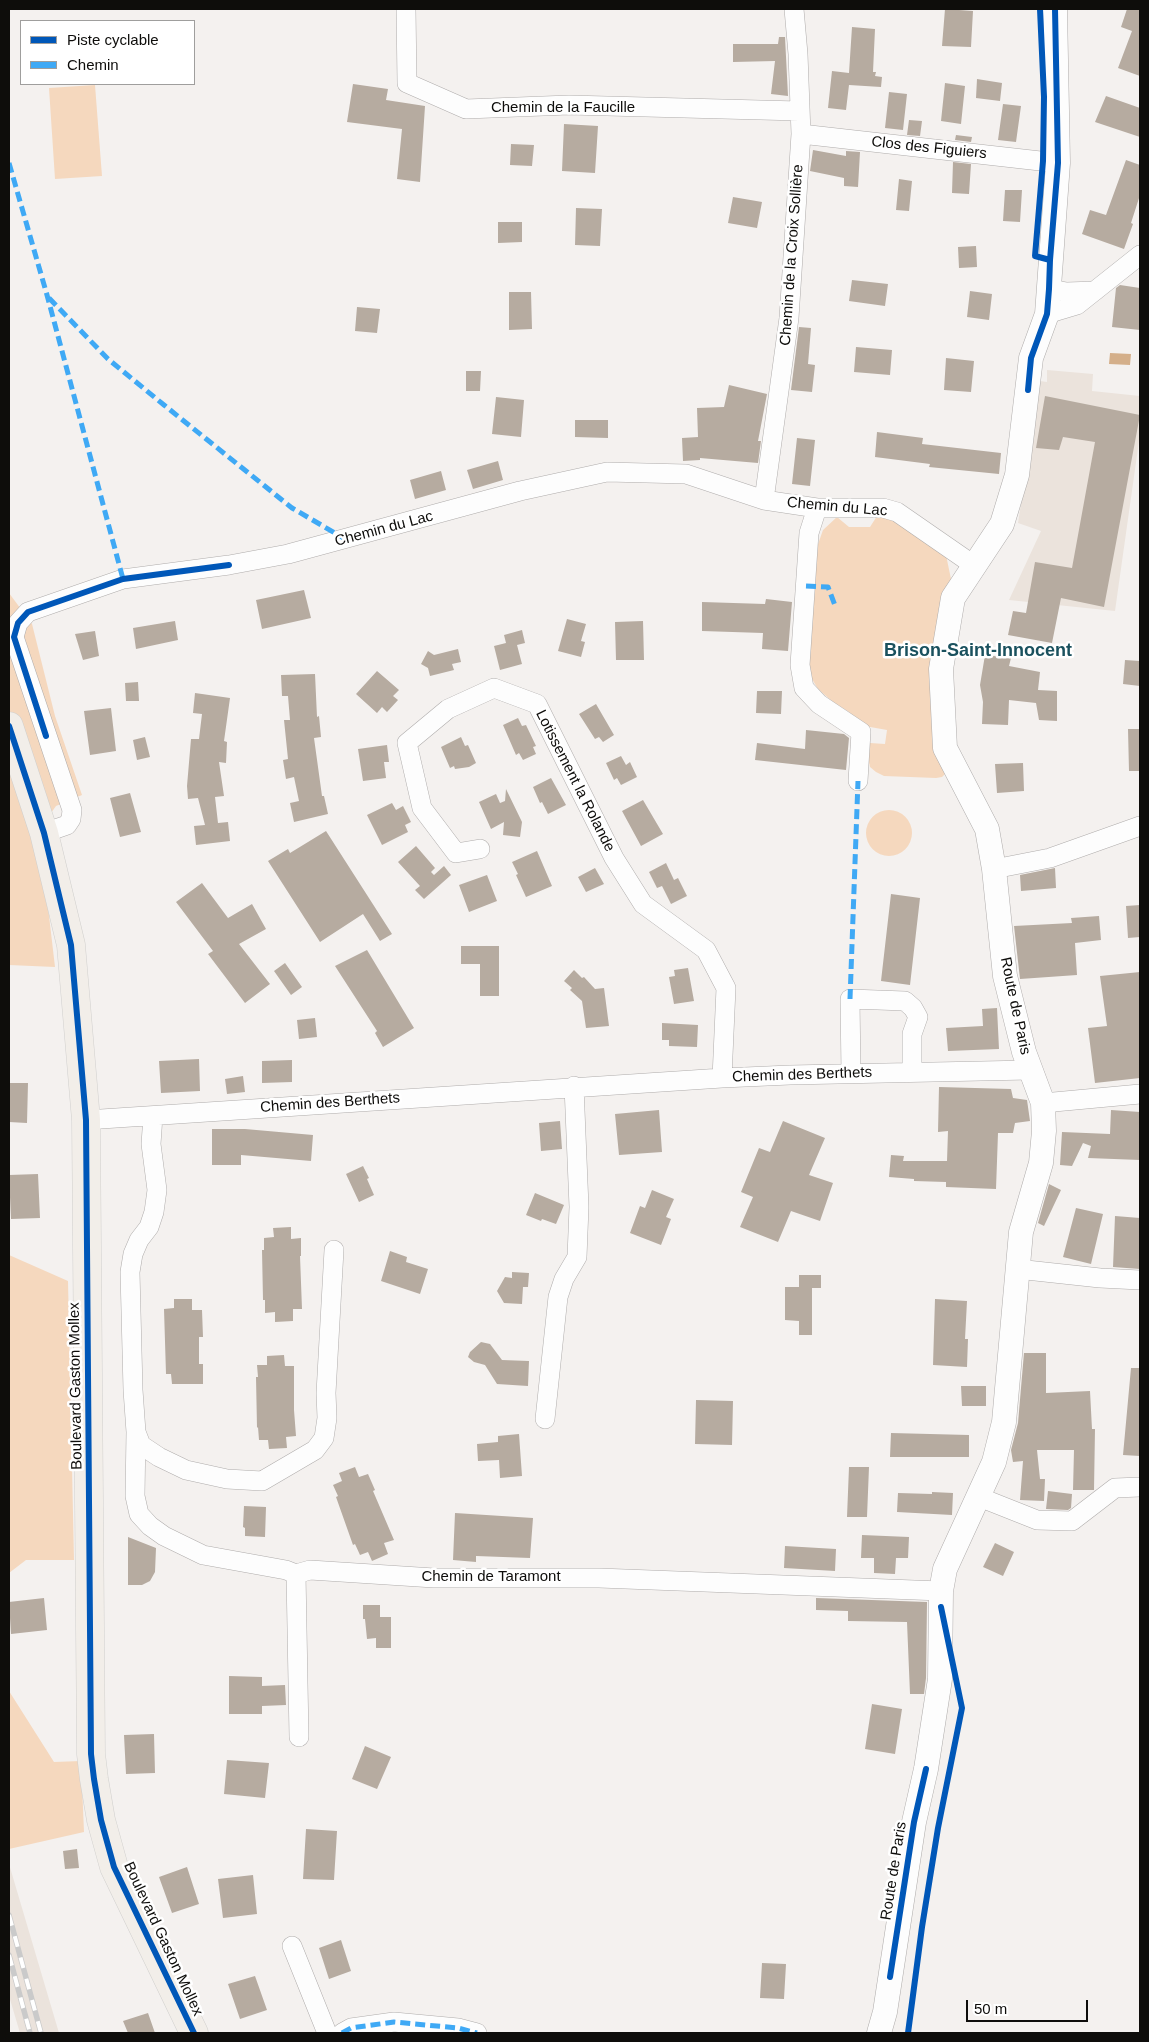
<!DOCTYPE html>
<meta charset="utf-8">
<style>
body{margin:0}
#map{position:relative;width:1149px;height:2042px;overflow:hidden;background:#f4f1ef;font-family:Helvetica,sans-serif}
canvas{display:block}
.frame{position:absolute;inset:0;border:10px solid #0e0d0b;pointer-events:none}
.legend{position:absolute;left:20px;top:20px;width:175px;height:65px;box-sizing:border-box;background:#fff;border:1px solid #9f9e9d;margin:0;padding:6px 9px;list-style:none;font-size:15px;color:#0e0d0b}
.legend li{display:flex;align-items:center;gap:10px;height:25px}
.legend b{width:25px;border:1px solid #9f9e9d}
.scale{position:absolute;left:966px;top:2000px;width:122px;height:22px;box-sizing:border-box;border:2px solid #0e0d0b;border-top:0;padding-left:6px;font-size:15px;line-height:18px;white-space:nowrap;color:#0e0d0b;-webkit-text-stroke:4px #fff;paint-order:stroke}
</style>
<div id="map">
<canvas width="1149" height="2042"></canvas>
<div class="frame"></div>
<ul class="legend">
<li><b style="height:6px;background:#0057b8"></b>Piste cyclable</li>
<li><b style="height:6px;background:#3fa9f5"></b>Chemin</li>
</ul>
<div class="scale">50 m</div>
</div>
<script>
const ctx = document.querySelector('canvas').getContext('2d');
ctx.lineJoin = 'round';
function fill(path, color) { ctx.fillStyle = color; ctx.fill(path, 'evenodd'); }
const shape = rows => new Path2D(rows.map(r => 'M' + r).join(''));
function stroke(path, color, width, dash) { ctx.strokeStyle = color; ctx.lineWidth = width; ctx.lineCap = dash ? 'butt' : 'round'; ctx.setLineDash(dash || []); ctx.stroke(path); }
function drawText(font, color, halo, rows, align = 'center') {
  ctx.font = font + ' Helvetica,sans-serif'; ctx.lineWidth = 5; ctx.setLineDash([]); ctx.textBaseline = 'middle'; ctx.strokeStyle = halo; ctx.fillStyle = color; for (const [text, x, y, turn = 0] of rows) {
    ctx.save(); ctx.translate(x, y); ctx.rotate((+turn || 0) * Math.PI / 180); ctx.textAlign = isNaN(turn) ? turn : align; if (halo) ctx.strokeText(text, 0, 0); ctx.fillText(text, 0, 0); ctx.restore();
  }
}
fill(shape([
 [1047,370,1093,374,1092,391,1140,396,1140,434,1115,611,1009,600,1041,531,1018,523,1040,381,1047,382],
 [9,1864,59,2033,20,2033,9,1996]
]), '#ebe3dc');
fill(shape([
 [95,85,102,176,55,179,49,88],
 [879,513,887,514,946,555,951,579,945,593,945,774,942,777,936,778,884,776,876,772,870,767,868,758,870,743,885,744,887,730,859,725,849,712,833,702,818,689,812,679,808,665,816,550,823,530,837,517,849,527,870,527],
 [9,593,32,624,55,716,82,795,56,806,39,830,55,967,9,965],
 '866 833a23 23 0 1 1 46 0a23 23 0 1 1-46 0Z',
 [9,1255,68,1281,74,1560,26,1560,9,1573],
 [9,1691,54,1762,81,1761,84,1832,9,1849]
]), '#f5d8be');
fill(shape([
 [1110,353,1131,354,1130,365,1109,364]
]), '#d4af8a');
fill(shape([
 [945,9,973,11,971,47,942,46],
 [1127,9,1140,9,1140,76,1118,68,1132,31,1121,27],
 [852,27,875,29,873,72,876,72,875,76,882,77,881,87,849,85,846,110,828,108,832,71,849,73],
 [779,37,785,37,788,96,771,94,775,61,733,62,733,44,778,44],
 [977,79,1002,83,1000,101,976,98],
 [945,83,965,86,961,124,941,121],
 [353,84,388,89,386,100,425,106,420,182,397,179,402,129,347,122],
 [889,92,907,94,903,130,885,128],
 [1106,96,1140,108,1140,137,1095,122],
 [1003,104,1021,106,1016,142,998,140],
 [909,120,922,121,920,136,907,135],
 [564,124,598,126,595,173,562,171],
 [956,135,972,137,971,142,955,140],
 [511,144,534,145,532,166,510,165],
 [813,150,846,156,846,151,860,152,858,187,844,186,844,178,810,171],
 [1126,160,1140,165,1140,195,1131,223,1133,224,1124,249,1082,234,1090,210,1106,215],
 [953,162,971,164,969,194,952,193],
 [899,179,912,181,909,211,896,210],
 [1005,190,1022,190,1020,222,1003,221],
 [733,197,762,202,757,228,728,223],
 [576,208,602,209,600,246,575,245],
 [498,222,522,222,522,242,498,243],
 [976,246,977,267,959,268,958,247],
 [852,280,888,284,885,306,849,301],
 [1120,285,1140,288,1140,330,1112,327,1116,288],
 [970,291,992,294,989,320,967,317],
 [509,292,531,292,532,329,509,330],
 [357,307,380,309,377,333,355,331],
 [799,327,811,328,808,364,815,365,812,392,791,390],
 [856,347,892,350,890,375,854,372],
 [946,358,974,361,971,392,944,390],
 [466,371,481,371,480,391,466,391],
 [729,385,767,394,758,441,761,441,758,463,700,458,700,460,683,461,682,438,698,437,697,408,724,407],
 [1045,396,1140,415,1104,607,1061,598,1052,643,1008,635,1013,611,1026,613,1035,562,1072,568,1095,442,1063,437,1059,450,1036,448],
 [496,397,524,400,521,437,492,434],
 [575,420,608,420,608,438,575,437],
 [877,432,923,438,922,444,1001,453,999,474,929,467,930,464,875,457],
 [797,438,815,440,810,486,792,484],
 [498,461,503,480,473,489,467,470],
 [441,471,446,490,415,499,410,480],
 [304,590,311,618,262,629,256,600],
 [766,599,792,602,788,651,762,649,763,633,702,631,702,602,765,604],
 [567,619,586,624,581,641,585,642,581,657,558,651],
 [175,621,178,640,136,649,133,628],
 [643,621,644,660,616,660,615,622],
 [522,630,525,643,517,645,522,664,500,670,494,646,506,643,504,635],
 [95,631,99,656,83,660,75,634],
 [458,649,461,662,452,664,454,670,430,676,428,668,421,664,428,651,434,655],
 [985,655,1011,658,1009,666,1040,672,1038,690,1057,691,1057,721,1039,720,1036,703,1009,700,1008,725,982,724,983,702,980,685],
 [1125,660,1140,661,1140,686,1123,684],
 [377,671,399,690,393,696,398,700,387,712,382,707,377,713,356,694],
 [315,674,317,717,319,716,321,737,314,738,322,796,324,796,328,814,294,822,290,803,299,801,294,777,286,779,283,760,288,759,284,720,290,720,288,696,282,696,281,675],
 [138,682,139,701,126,701,125,683],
 [757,691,782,691,781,714,756,713],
 [195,693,230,698,224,741,227,742,226,763,219,762,224,796,215,797,218,823,228,822,230,841,196,845,194,826,205,825,198,798,188,799,187,786,191,739,199,739,202,714,193,713],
 [596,704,614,735,603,742,599,737,595,739,579,714],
 [111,708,116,751,90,755,84,711],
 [518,718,522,726,526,725,536,746,533,747,536,754,523,760,519,753,516,755,503,725],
 [1128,729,1140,729,1140,771,1129,771],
 [806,730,844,734,849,738,846,770,755,760,757,743,805,749],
 [145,737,150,757,137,760,133,740],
 [461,737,465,746,468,745,476,763,469,767,455,769,454,766,450,768,441,747],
 [387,745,389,762,384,762,386,778,363,781,358,749],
 [621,756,626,765,630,762,637,777,621,785,617,778,614,780,606,763],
 [1023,763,1024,791,997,793,995,764],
 [551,778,566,805,548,814,542,802,540,803,533,787],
 [506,789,522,822,520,837,503,835,504,822,491,829,479,802,496,794,500,803,505,801],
 [130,793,141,832,120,837,110,798],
 [643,800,663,834,641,846,622,811],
 [392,803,396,810,403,806,411,822,405,825,408,832,382,845,367,815],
 [326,831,392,934,380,941,363,914,320,942,268,861,288,849,290,853],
 [416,846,435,868,431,872,434,875,444,866,451,875,424,899,415,890,420,886,398,862],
 [537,851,552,886,526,897,516,875,518,874,512,862],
 [666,863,674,880,678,878,687,896,671,904,662,886,657,888,649,872],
 [595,868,604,884,586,892,578,877],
 [1055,868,1056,888,1021,891,1020,875],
 [487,875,497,901,469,912,459,885],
 [202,883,228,918,252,904,266,929,239,944,270,984,245,1003,208,954,213,951,176,902],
 [891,894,920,898,910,985,881,981],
 [1140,905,1140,937,1128,938,1126,906],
 [1099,916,1101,940,1075,943,1077,975,1020,979,1014,926,1072,923,1071,918],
 [461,946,499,946,499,996,480,996,480,964,461,964],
 [367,950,414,1028,383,1047,375,1033,377,1031,335,966],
 [285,963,302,987,291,995,274,971],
 [688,968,694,1001,674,1004,669,977,675,976,674,970],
 [574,970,582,978,584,977,595,989,604,988,609,1026,586,1028,582,1001,570,990,572,988,564,981],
 [1140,972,1140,1078,1095,1083,1088,1028,1107,1026,1100,976],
 [997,1008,999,1049,948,1051,946,1028,983,1026,982,1009],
 [315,1018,317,1037,299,1039,297,1020],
 [662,1023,698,1025,697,1047,669,1046,669,1040,662,1040],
 [199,1059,200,1091,161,1093,159,1061],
 [292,1060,292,1082,262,1083,262,1061],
 [243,1076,245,1092,227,1094,225,1079],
 [9,1083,28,1083,27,1123,9,1122],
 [939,1087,1011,1089,1013,1098,1027,1100,1030,1121,1015,1123,1013,1133,998,1133,996,1189,946,1187,946,1182,914,1181,914,1179,889,1177,891,1155,904,1156,903,1161,947,1161,948,1131,938,1132],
 [659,1110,662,1152,619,1155,615,1114],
 [1111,1110,1140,1112,1140,1160,1088,1158,1091,1146,1083,1143,1072,1166,1060,1165,1062,1132,1110,1134],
 [560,1121,562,1149,541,1151,539,1123],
 [783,1121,825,1138,809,1175,833,1183,820,1221,791,1211,778,1242,740,1227,753,1197,741,1192,759,1148,770,1152],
 [212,1129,245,1129,313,1135,311,1161,241,1155,241,1165,212,1165],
 [363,1166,369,1178,367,1179,374,1195,359,1202,346,1174],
 [38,1174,40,1218,11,1219,9,1175],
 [1049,1184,1061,1190,1044,1226,1038,1223],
 [652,1190,674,1199,666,1217,671,1219,661,1245,630,1233,640,1206,645,1208],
 [535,1193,564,1205,556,1224,542,1219,541,1221,526,1215],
 [1076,1208,1103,1214,1091,1264,1063,1257],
 [1115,1216,1140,1218,1140,1269,1113,1267],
 [291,1227,291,1239,301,1238,301,1256,300,1256,302,1309,293,1309,293,1321,275,1322,275,1312,265,1313,265,1300,263,1300,262,1250,264,1250,264,1238,274,1237,273,1228],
 [390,1251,407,1257,406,1262,428,1269,420,1294,381,1281],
 [512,1272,529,1273,528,1287,523,1287,522,1304,504,1303,497,1291,505,1277,512,1278],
 [799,1275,821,1275,821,1288,812,1288,812,1335,799,1335,799,1321,785,1320,785,1287,799,1287],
 [174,1299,192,1299,192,1310,202,1310,203,1337,199,1337,199,1364,203,1364,203,1384,172,1384,171,1374,166,1374,164,1309,174,1308],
 [935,1299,967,1301,965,1339,968,1339,967,1367,933,1365],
 [481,1342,490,1344,502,1360,529,1361,528,1386,497,1384,485,1365,474,1362,468,1357,470,1352],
 [1024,1353,1046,1353,1046,1393,1090,1391,1092,1429,1095,1429,1094,1490,1073,1490,1074,1450,1037,1450,1040,1479,1045,1479,1044,1501,1020,1500,1023,1461,1013,1462,1011,1450,1018,1423],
 [284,1355,285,1366,294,1366,294,1410,296,1436,286,1437,287,1448,269,1449,268,1440,259,1440,258,1427,257,1428,256,1377,258,1377,257,1365,267,1365,267,1356],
 [1131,1368,1140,1368,1140,1456,1123,1455],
 [961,1386,986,1386,986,1406,962,1406],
 [696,1400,733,1401,732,1445,695,1444],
 [891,1433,969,1435,969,1457,890,1457],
 [519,1434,522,1476,500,1478,499,1460,478,1461,477,1444,498,1442,498,1436],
 [355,1467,359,1477,368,1474,375,1490,373,1491,394,1540,384,1543,388,1554,372,1561,368,1552,360,1555,355,1544,353,1545,336,1497,338,1496,333,1485,342,1481,339,1473],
 [849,1467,869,1467,867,1517,847,1517],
 [1048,1491,1072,1494,1071,1508,1068,1510,1046,1509],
 [932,1492,953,1493,952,1515,897,1512,898,1493,932,1494],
 [244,1506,266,1507,265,1537,245,1536,245,1528,243,1527],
 [455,1513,533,1518,530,1558,476,1556,476,1562,453,1560],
 [862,1535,909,1537,908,1558,896,1558,895,1574,874,1573,874,1558,861,1558],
 [128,1537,156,1548,155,1572,150,1581,142,1585,128,1585],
 [995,1543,1014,1552,1003,1576,983,1567],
 [785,1546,836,1549,835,1571,784,1568],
 [44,1598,47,1630,11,1634,9,1602],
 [816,1598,927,1602,926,1678,924,1694,910,1694,907,1622,848,1621,848,1611,816,1610],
 [363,1605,380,1605,380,1617,391,1617,391,1648,376,1648,376,1638,367,1639,365,1619,363,1619],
 [229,1676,262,1677,262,1686,285,1685,286,1705,262,1706,262,1714,229,1714],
 [872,1704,902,1709,895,1754,865,1749],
 [154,1734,155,1773,126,1774,124,1735],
 [365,1746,391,1757,377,1789,352,1779],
 [227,1760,269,1763,265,1798,224,1794],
 [306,1829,337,1831,334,1880,303,1879],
 [77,1849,79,1868,65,1869,63,1851],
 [187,1867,199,1904,172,1913,159,1877],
 [253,1875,257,1914,223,1918,218,1879],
 [341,1940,351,1971,329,1979,319,1948],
 [762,1963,786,1964,784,1999,760,1998],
 [255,1976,267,2010,240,2019,228,1984],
 [148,2013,155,2033,128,2033,123,2021]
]), '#b6aba0');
const minor = shape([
 [406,9,407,83,466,109,569,105,799,111],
 [801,134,1058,163],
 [1049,289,1067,292,1095,291],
 [1047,314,1077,305,1140,255],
 [764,500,789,318,801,134,798,54,794,9],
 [817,508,809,533,800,665,804,688,819,704,861,732,858,781],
 [44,833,67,825,71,819,72,810,14,637,18,623,28,612,123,579,229,565,288,554,520,491,607,472,686,474,764,500,817,508,883,508,897,512,975,566],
 [480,849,456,853,422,808,407,743,448,709,494,688,537,704,614,858,643,904,706,950,726,988,722,1078],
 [994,869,1050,858,1140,826],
 [851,1073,850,999,905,1001,913,1008,918,1017,912,1034,912,1072],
 [1043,1103,1140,1094],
 [153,1116,151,1144,157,1190,154,1212,149,1227,139,1240,133,1254,130,1272,133,1390,136,1432,141,1445,159,1457,186,1470,227,1479,262,1481,315,1450,324,1438,327,1418,326,1393,334,1250],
 [86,1120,722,1078,790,1075,1029,1070],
 [1017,1269,1100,1278,1140,1280],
 [545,1419,558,1297,564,1279,577,1257,579,1207,574,1086],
 [136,1432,135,1496,139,1514,150,1526,164,1536,203,1555,286,1570,296,1574,310,1570,434,1578,599,1578,941,1591],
 [979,1497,1037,1520,1072,1521,1115,1488,1140,1487],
 [296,1574,299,1737],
 [292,1946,327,2033],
 [342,2033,351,2028,394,2022,458,2028,477,2033]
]);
const tertiary = shape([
 [879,2033,885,2012,914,1822,926,1769,940,1679,941,1591,945,1569,994,1462,1004,1422,1021,1232,1041,1163,1044,1131,1043,1103,1024,1052,1005,976,994,869,987,829,945,748,941,669,953,598,1002,524,1017,475,1031,358,1047,314,1058,163,1055,9]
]);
const primary = shape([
 [9,726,44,833,71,945,86,1120,91,1754,94,1779,101,1820,114,1867,194,2033]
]);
stroke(minor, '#afacab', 20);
stroke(tertiary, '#afacab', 25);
stroke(primary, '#d0cfcd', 29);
stroke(minor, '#fdfdfd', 19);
stroke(tertiary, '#fdfdfd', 24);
stroke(primary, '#f2eee9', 28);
const rail = shape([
 [9,1915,41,2033],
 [9,1955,30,2033]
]);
stroke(rail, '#cacaca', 5.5);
stroke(rail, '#fff', 4, [11]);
stroke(shape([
 [9,163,47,295,123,579],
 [49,298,108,359,164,405,292,508,347,540],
 [806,586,828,587,836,608],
 [850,999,858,781],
 [342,2033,351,2028,394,2022,458,2028,477,2033]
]), '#3fa9f5', 5, [10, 5]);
stroke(shape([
 [1040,9,1044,97,1043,161,1035,256,1050,260],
 [1028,390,1031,358,1047,314,1049,289,1050,260,1058,163,1055,9],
 [9,726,44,833,71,945,86,1120,91,1754,94,1779,101,1820,114,1867,194,2033],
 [46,736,14,637,18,623,28,612,123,579,229,565],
 [890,1977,914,1822,926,1769],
 [908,2033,922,1927,938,1828,962,1708,941,1607]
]), '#0057b8', 6);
drawText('15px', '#0e0d0b', '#fff', [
 ["Chemin de la Faucille",563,108],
 ["Clos des Figuiers",929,148,6],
 ["Chemin de la Croix Sollière",792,255,-86],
 ["Chemin du Lac",837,507,5],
 ["Chemin du Lac",384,529,-15],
 ["Lotissement la Rolande",575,781,63],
 ["Route de Paris",1015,1006,78],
 ["Chemin des Berthets",802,1075,-2],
 ["Chemin des Berthets",330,1103,-4],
 ["Boulevard Gaston Mollex",76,1386,-91],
 ["Chemin de Taramont",491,1577],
 ["Route de Paris",894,1871,-81],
 ["Boulevard Gaston Mollex",163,1939,65]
]);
drawText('bold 18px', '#1a515e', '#fff', [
 ["Brison-Saint-Innocent",978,651]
]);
</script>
